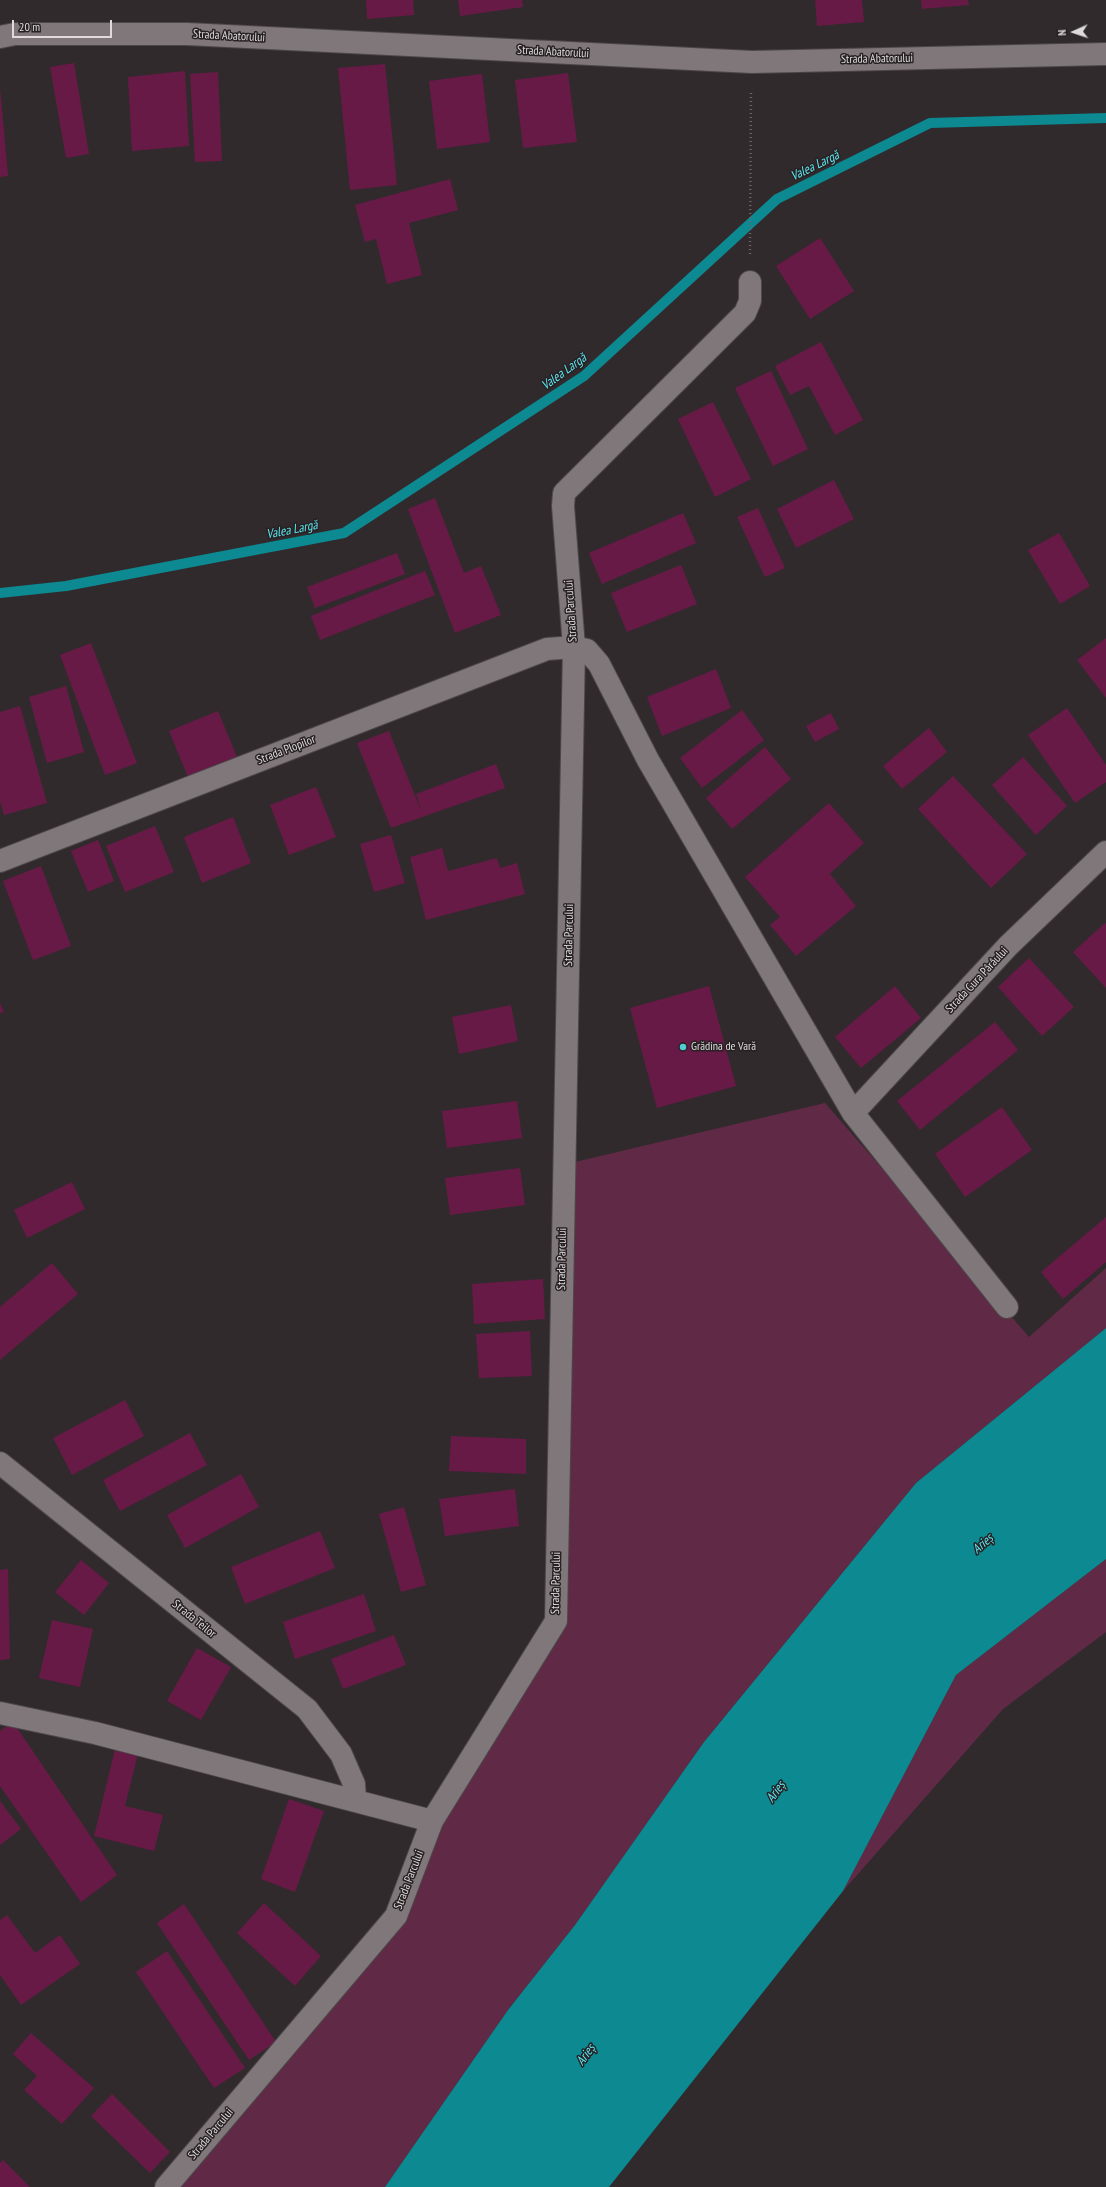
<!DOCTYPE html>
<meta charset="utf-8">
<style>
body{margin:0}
#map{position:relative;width:1106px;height:2187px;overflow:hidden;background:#312a2d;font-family:"PT Sans Narrow",sans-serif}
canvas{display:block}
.north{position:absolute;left:1054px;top:12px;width:40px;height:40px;-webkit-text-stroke:3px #272123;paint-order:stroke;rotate:267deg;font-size:11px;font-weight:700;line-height:16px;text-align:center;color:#dfdbdd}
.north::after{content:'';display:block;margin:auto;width:14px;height:18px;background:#dfdbdd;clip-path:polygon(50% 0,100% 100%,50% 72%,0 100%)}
.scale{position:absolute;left:12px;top:20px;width:100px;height:18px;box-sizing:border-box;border:2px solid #dfdbdd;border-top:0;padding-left:5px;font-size:12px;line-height:14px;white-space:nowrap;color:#dfdbdd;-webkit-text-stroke:3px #272123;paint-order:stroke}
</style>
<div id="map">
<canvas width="1106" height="2187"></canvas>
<div class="north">N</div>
<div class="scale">20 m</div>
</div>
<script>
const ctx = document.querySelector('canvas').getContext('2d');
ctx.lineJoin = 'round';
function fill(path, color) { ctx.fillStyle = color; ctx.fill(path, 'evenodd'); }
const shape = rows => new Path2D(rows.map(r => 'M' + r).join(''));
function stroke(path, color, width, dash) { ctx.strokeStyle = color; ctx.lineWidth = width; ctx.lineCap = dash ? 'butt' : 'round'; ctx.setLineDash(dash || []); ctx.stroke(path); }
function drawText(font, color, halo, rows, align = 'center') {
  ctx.font = font + ' "PT Sans Narrow",sans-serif'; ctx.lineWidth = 3; ctx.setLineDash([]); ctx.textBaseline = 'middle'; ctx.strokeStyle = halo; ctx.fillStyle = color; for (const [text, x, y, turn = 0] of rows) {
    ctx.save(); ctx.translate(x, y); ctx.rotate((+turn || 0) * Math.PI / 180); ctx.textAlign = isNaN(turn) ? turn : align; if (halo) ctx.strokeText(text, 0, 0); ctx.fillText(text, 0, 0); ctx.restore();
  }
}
fill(shape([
 [825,1103,1029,1337,1106,1268,1106,1328,916,1483,704,1742,575,1925,508,2010,385,2187,160,2187,385,1921,546,1624,558,1166],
 [1106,1559,1106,1632,1003,1709,843,1891,956,1675]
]), '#602a46');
fill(shape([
 [1106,1328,1106,1559,956,1675,843,1891,609,2187,385,2187,508,2010,575,1925,704,1742,916,1483]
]), '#0c8991');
stroke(shape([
 [0,593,66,586,344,533,584,376,777,199,930,123,1106,118]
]), '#0c8991', 10);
fill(shape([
 [366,0,413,0,414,15,367,19],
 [458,0,522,0,523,7,460,16],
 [815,0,862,0,864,22,817,26],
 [921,0,968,0,969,5,922,9],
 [74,63,89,154,66,158,50,67],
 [385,64,397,185,350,190,338,68],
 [185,71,189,146,132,151,128,77],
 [218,72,222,161,195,162,190,74],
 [568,73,577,142,523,148,515,80],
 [482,74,490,142,437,149,429,81],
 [0,87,8,176,0,177],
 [450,179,458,210,409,223,422,275,387,284,376,239,365,242,355,205],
 [820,238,854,291,810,319,776,266],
 [821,342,863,420,835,435,809,386,790,395,775,366],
 [771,371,808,449,773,466,735,388],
 [713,402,751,479,715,497,678,419],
 [834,480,854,519,796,548,777,509],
 [435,498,464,573,481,566,501,615,455,633,408,509],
 [758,508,785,568,765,577,737,517],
 [683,513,696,543,602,584,589,553],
 [1059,533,1090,586,1060,604,1028,550],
 [397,553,405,574,315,608,307,587],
 [681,565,697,604,627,632,611,593],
 [425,571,435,595,320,640,311,616],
 [1106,638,1106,698,1077,660],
 [91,643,137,763,105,775,60,655],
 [716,669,731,708,662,736,647,697],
 [66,686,84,752,47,763,29,697],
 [20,706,47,803,4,815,0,801,0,712],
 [1067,708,1106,765,1106,782,1075,803,1028,735],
 [742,710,764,740,702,788,680,758],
 [218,711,237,757,188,777,169,731],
 [831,713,839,729,815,742,806,726],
 [929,728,947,752,902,789,883,766],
 [389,731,422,813,416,794,496,764,505,788,391,828,357,743],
 [765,747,791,779,732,829,706,798],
 [1023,757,1067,806,1036,835,992,785],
 [953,776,1027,854,991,888,918,809],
 [316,787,336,837,289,855,270,805],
 [829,803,864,843,826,877,830,874,856,906,796,956,770,925,780,917,745,877],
 [233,817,251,863,202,883,184,837],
 [155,826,174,872,125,892,106,846],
 [391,835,405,883,374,892,360,844],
 [98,840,114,881,88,892,71,851],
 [442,848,448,871,497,858,500,868,517,863,525,894,426,920,410,857],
 [41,866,71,946,33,960,3,881],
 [1105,923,1106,924,1106,988,1073,952],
 [1029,958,1074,1007,1042,1036,998,987],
 [709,986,736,1086,657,1108,630,1008],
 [895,986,921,1018,861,1068,835,1037],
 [0,1003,4,1012,0,1013],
 [511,1005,518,1041,459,1054,452,1017],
 [995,1022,1018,1050,920,1130,897,1101],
 [517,1101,522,1138,447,1148,442,1111],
 [1002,1107,1032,1150,965,1197,935,1154],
 [520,1168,525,1205,450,1215,445,1178],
 [72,1182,85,1209,27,1238,14,1210],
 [1106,1217,1106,1262,1063,1299,1041,1272],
 [52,1263,78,1294,0,1360,0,1307],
 [543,1279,545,1319,474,1324,472,1284],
 [530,1331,532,1376,479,1378,476,1334],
 [125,1400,144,1436,72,1475,53,1438],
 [190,1433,207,1465,120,1511,103,1480],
 [451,1436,526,1439,526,1474,449,1471],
 [241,1474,259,1507,185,1548,167,1515],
 [515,1489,519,1526,445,1536,439,1499],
 [404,1507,426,1585,401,1592,379,1514],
 [320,1531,335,1568,245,1604,231,1567],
 [81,1560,109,1583,84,1615,55,1592],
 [8,1569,10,1659,0,1660,0,1570],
 [364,1594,376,1631,295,1659,283,1622],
 [52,1620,93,1629,80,1687,39,1678],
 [394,1635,406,1665,343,1689,331,1659],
 [197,1648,231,1667,201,1720,167,1701],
 [13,1722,117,1875,81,1902,0,1786,0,1731],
 [116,1745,139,1750,125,1806,163,1815,154,1851,94,1836],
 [289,1799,324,1811,295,1892,261,1879],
 [0,1801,21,1829,0,1845],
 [264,1903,321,1956,295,1986,237,1933],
 [184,1904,276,2042,249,2060,157,1923],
 [7,1915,35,1953,60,1935,80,1964,21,2005,0,1975,0,1920],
 [167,1951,245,2068,214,2088,136,1972],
 [31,2033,94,2088,62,2124,24,2090,37,2076,13,2054],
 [112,2094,170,2152,150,2173,91,2116],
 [3,2160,30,2187,0,2187,0,2163]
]), '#681a46');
const minor = shape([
 [0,37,15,34,187,34,752,62,1106,54],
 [0,861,547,649,574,647,587,650,599,664,648,760,853,1113,1007,1307],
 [853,1113,1008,946,1106,852],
 [0,1463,307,1709,341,1754,354,1784,355,1799],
 [0,1713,95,1733,432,1821],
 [166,2187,396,1916,432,1821,556,1621,574,647,563,506,564,493,745,313,750,301,750,282]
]);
stroke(minor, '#4c4749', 24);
stroke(shape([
 [750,254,751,91]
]), '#6a6467', 2.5, [1, 3]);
stroke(minor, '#7f777a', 22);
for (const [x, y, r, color] of [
 [683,1047,4,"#52ccd5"]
]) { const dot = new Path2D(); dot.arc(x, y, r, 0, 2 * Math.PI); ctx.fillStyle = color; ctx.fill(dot); stroke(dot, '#272123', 1.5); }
drawText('12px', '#dfdbdd', '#272123', [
 ["Strada Abatorului",229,36,3],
 ["Strada Abatorului",553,52,3],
 ["Strada Abatorului",877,59,-1],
 ["Strada Parcului",571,611,-94],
 ["Strada Plopilor",286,750,-21],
 ["Strada Parcului",569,935,-89],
 ["Strada Gura Pârâului",977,980,-47],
 ["Strada Parcului",562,1259,-89],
 ["Strada Parcului",556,1583,-89],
 ["Strada Teilor",194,1619,39],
 ["Strada Parcului",409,1880,-69],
 ["Strada Parcului",211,2134,-50]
]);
drawText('12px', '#dfdbdd', '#272123', [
 ["Grădina de Vară",691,1047]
], 'left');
drawText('italic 13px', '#5de8f3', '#272123', [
 ["Valea Largă",815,166,-26],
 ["Valea Largă",564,372,-36],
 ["Valea Largă",292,530,-11],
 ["Arieș",983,1544,-41],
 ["Arieș",776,1792,-54],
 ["Arieș",586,2055,-54]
]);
</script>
